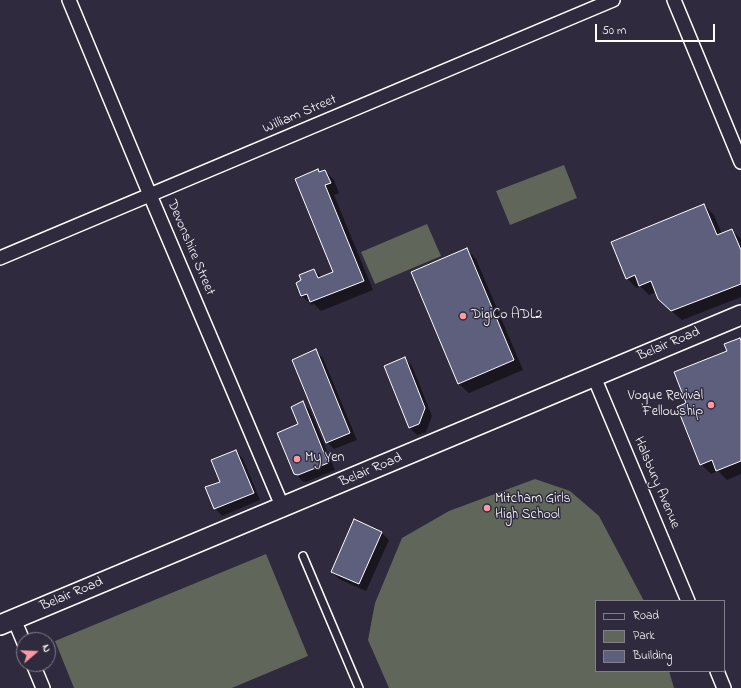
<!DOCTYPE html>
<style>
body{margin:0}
#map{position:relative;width:741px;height:688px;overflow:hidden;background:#2f2a3d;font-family:"Indie Flower",sans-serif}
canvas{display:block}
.legend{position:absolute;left:595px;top:600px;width:130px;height:72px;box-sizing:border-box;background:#2f2a3d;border:1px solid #827f8b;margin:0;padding:5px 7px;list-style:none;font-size:12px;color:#fff}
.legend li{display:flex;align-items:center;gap:8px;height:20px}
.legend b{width:20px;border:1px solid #827f8b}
.north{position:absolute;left:16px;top:632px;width:40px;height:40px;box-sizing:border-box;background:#2f2a3d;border:1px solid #827f8b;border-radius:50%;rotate:71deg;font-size:11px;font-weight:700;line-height:16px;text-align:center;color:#fff}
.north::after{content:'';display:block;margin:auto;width:14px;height:18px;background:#ff9aa2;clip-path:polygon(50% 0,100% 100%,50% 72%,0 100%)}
.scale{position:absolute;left:595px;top:24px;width:120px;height:18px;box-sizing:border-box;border:2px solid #fff;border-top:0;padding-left:5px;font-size:12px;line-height:14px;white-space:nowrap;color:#fff;-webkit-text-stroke:3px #2f2a3d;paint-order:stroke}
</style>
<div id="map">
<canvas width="741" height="688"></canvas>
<ul class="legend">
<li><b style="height:5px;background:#2f2a3d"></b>Road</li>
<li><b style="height:11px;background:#606659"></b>Park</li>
<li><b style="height:11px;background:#5e5f7c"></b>Building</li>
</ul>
<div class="north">N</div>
<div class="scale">50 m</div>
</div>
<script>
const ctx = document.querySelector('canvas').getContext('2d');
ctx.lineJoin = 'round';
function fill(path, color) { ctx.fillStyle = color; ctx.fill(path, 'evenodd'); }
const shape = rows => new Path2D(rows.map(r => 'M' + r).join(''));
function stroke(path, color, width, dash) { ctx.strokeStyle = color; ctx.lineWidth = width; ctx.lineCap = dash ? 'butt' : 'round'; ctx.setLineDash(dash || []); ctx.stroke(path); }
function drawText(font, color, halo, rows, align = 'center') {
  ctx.font = font + ' "Indie Flower",sans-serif'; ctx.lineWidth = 3; ctx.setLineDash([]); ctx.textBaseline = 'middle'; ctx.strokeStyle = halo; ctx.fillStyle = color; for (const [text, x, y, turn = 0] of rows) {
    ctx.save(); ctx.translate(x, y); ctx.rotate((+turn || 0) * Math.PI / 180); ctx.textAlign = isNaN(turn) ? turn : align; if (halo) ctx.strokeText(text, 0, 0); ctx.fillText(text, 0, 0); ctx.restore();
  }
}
fill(shape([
 [564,165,577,198,510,225,496,191],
 [427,224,441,256,375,284,361,252],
 [535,479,570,491,599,516,644,601,596,601,596,671,669,671,674,688,389,688,368,640,375,603,402,538,449,511],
 [266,554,308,656,232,688,74,688,55,641]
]), '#606659');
fill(shape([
 [318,170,320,173,325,171,334,180,339,193,334,195,373,290,321,311,314,304,312,305,302,296,314,270,322,277,334,273],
 [704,205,714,215,722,234,732,230,741,239,741,297,682,320,669,309,656,292,649,295,640,286,636,288,627,278],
 [467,249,476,259,523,370,469,393,459,384,412,272],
 [739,339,741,341,741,474,727,480,718,471,711,474,701,464,688,404,728,351],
 [316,351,323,358,357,440,334,449,327,442],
 [404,358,412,366,432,416,426,432,417,435,410,428,385,366],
 [303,403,310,410,335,470,306,482,302,481,295,473,299,425],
 [236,451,243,459,260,500,222,516,215,508],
 [382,533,389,540,366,591,339,579,332,572]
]), '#0007');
const building = shape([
 [318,169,319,172,325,170,331,183,325,185,364,281,310,302,307,294,301,296,296,283,301,280,299,275,314,269,318,278,333,272,295,179,318,169],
 [704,204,717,235,732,229,741,250,741,284,671,311,658,299,651,281,639,286,635,275,626,279,611,242,704,204],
 [467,248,514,360,458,384,411,272,467,248],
 [740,338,741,341,741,461,716,471,712,460,700,465,677,407,686,403,674,372,727,351,724,344,740,338],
 [316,349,350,433,326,443,292,360,316,349],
 [405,357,425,408,419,424,409,428,384,366,405,357],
 [303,401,328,463,298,475,294,474,277,433,298,424,291,407,303,401],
 [236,450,254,493,214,509,205,487,220,482,211,460,236,450],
 [354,519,382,532,359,584,331,572,354,519]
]);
fill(building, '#5e5f7c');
stroke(building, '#fff', 1);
const service = shape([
 [303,556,359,688]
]);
const minor = shape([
 [69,0,150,195,283,508],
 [674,0,741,162],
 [0,258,613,0],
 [594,377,688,601],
 [14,619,24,643],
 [33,664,43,688],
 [717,671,724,688]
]);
const secondary = shape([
 [0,625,741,315]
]);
stroke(service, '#fff', 10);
stroke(minor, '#fff', 16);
stroke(secondary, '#fff', 22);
stroke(service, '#2f2a3d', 7);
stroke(minor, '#2f2a3d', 13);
stroke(secondary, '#2f2a3d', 19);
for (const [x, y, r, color] of [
 [463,316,4,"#ff9aa2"],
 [711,405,4,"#ff9aa2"],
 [297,459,4,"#ff9aa2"],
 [487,508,4,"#ff9aa2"]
]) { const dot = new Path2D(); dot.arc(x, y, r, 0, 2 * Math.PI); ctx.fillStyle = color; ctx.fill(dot); stroke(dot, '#2f2a3d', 1.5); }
drawText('14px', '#fff', '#2f2a3d', [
 ["William Street",300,115,-23],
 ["Devonshire Street",190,248,67],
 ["Belair Road",669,345,-23],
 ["Belair Road",371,471,-23],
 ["Halsbury Avenue",656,483,67],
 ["Belair Road",72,595,-23]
]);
drawText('14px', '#fff', '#2f2a3d', [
 ["DigiCo ADL2",471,316],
 ["Vogue Revival",703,397,"right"],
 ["Fellowship",703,413,"right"],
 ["My Yen",305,459],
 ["Mitcham Girls",495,500],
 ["High School",495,516]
], 'left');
</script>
